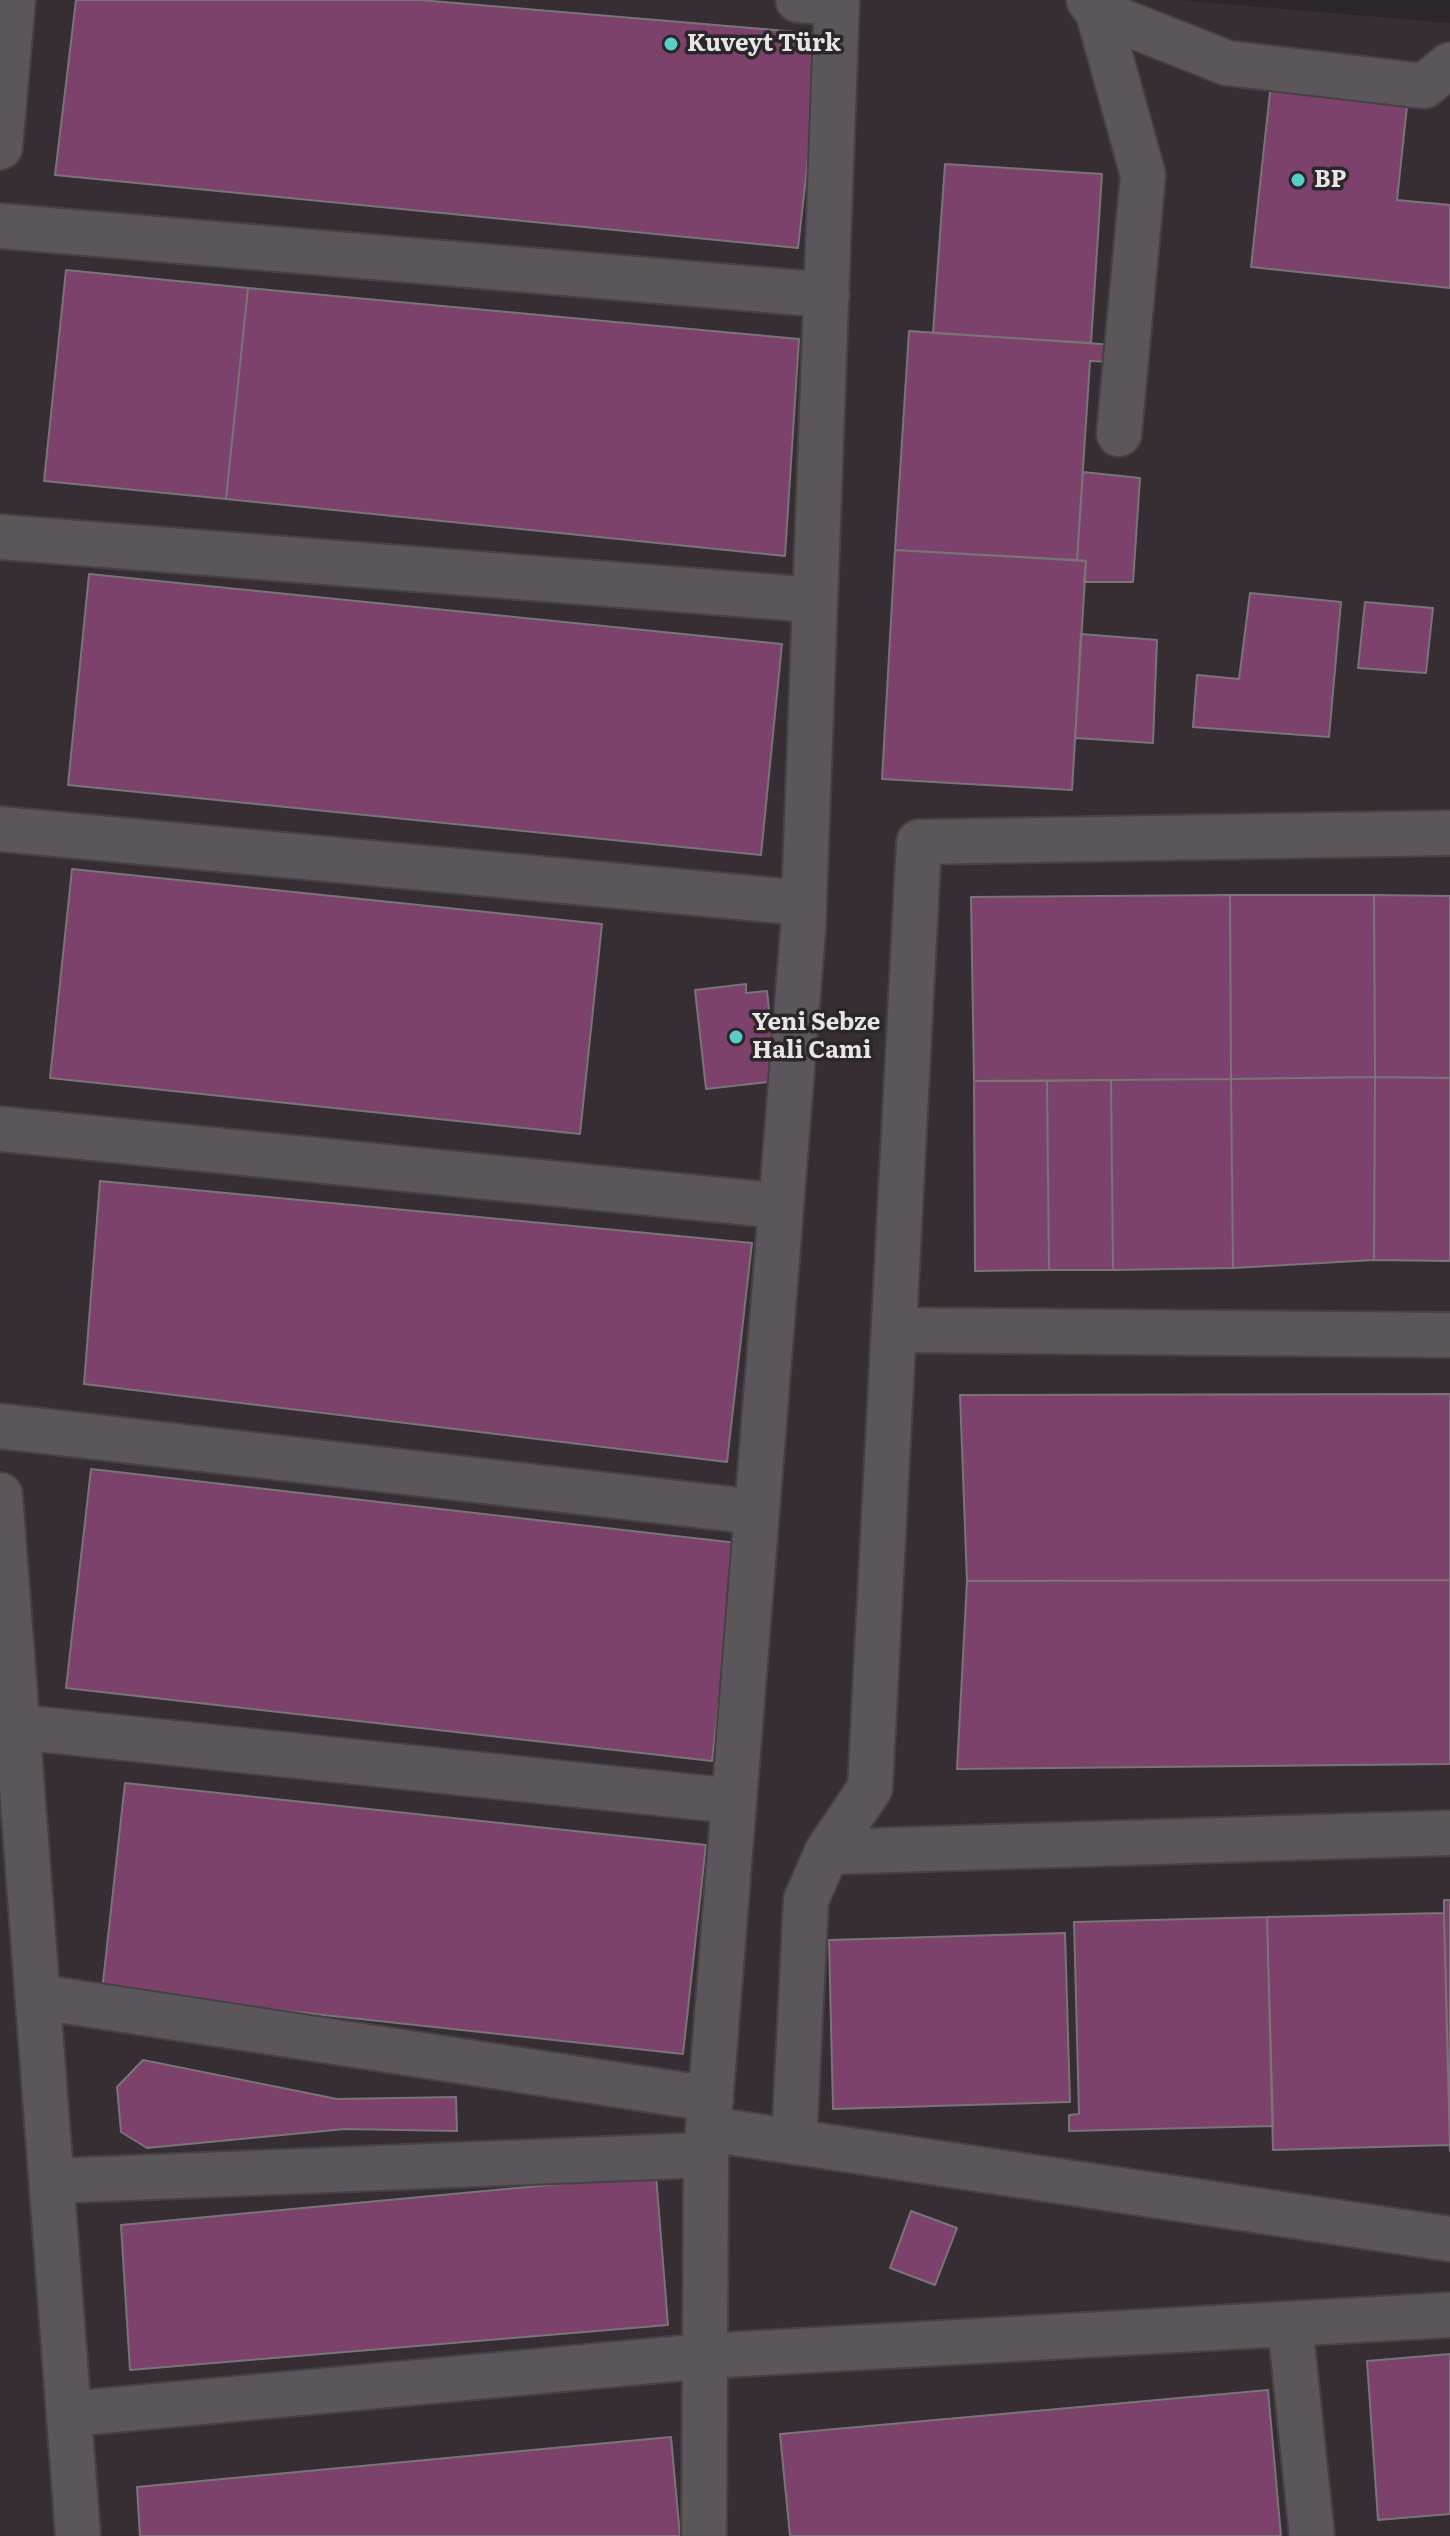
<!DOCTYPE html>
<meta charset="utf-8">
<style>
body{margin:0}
canvas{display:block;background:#2a2629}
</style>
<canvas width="1450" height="2536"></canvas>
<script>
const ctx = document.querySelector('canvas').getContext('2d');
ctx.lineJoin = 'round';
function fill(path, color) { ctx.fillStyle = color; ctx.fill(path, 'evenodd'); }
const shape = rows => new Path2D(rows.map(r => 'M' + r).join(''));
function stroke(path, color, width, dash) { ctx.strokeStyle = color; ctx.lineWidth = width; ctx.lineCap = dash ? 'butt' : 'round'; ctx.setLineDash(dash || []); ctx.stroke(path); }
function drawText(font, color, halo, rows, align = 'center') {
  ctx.font = font + ' Literata,serif'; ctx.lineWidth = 7; ctx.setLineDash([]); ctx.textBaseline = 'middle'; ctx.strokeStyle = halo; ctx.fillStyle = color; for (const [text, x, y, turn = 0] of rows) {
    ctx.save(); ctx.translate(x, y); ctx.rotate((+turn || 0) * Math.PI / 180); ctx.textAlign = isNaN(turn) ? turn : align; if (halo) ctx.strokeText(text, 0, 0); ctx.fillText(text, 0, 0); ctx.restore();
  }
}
fill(shape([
 [0,0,1179,0,1450,23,1450,2536,0,2536]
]), '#372e34');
const building = shape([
 [76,0,420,0,822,34,798,248,55,175,76,0],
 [1271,83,1408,97,1397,200,1450,205,1450,288,1251,267,1271,83],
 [945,164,1102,174,1091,343,933,333,945,164],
 [66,270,248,288,226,499,44,481,66,270],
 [248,288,799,339,785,556,226,499,248,288],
 [909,331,1115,345,1114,362,1090,361,1077,560,895,550,909,331],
 [1083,472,1140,478,1133,582,1084,582,1086,561,1077,560,1083,472],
 [895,550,1086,561,1072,790,882,779,895,550],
 [89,574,782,644,761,855,68,785,89,574],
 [1250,593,1341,602,1329,737,1193,727,1197,675,1239,679,1250,593],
 [1365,602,1433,608,1426,673,1358,668,1365,602],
 [1081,634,1157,640,1153,743,1075,738,1081,634],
 [72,869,602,924,580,1134,50,1078,72,869],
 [1230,895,1374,895,1375,1077,1231,1079,1230,895],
 [1230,895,1231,1079,974,1081,971,897,1230,895],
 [1374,895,1450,896,1450,1078,1375,1077,1374,895],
 [746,984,746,993,767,991,777,1081,706,1089,695,990,746,984],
 [1375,1077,1450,1078,1450,1261,1374,1260,1375,1077],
 [1375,1077,1374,1260,1233,1268,1231,1079,1375,1077],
 [1231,1079,1233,1268,1113,1270,1111,1080,1231,1079],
 [1111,1080,1113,1270,1049,1270,1047,1081,1111,1080],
 [974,1081,1047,1081,1049,1270,975,1271,974,1081],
 [100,1181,752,1243,727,1462,84,1384,100,1181],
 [1450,1394,1450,1580,967,1581,960,1395,1450,1394],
 [91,1469,737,1543,712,1761,66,1688,91,1469],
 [1450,1580,1450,1764,957,1769,967,1581,1450,1580],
 [125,1783,706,1845,683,2054,102,1991,125,1783],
 [1444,1900,1450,1900,1450,2151,1444,1913,1444,1900],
 [1444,1913,1450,2145,1273,2150,1267,1917,1444,1913],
 [1267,1917,1273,2126,1069,2131,1069,2115,1079,2114,1074,1922,1267,1917],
 [1065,1933,1070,2102,833,2109,829,1940,1065,1933],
 [143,2060,337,2099,456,2097,457,2131,345,2129,147,2148,121,2132,117,2087,143,2060],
 [656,2175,668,2325,130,2370,121,2225,656,2175],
 [911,2211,957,2228,935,2285,890,2268,911,2211],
 [1450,2354,1450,2514,1378,2520,1367,2361,1450,2354],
 [1268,2390,1281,2536,790,2536,780,2434,1268,2390],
 [671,2437,680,2536,140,2536,137,2487,671,2437]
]);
fill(building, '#7c426c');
stroke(building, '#797477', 2);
const minor = shape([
 [798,0,837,3],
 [1089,0,1098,12,1227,63,1424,86,1450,65],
 [1098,12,1143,175,1119,434],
 [0,147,13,0],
 [0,226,827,295],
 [0,537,815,600],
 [0,829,804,903],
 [0,1129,781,1206],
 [894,1330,1450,1335],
 [0,1426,757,1512],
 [0,1495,78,2536],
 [18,1727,734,1801],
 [827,1852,1450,1833],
 [39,1997,711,2099],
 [708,2129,1450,2239],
 [794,2142,806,1900,827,1852,870,1788,919,842,1450,833],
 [52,2181,706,2155],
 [1290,2324,1312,2536],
 [69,2414,705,2356,1450,2315],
 [704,2536,706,2155,803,930,837,0]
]);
stroke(minor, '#464244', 48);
stroke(minor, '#5b5659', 44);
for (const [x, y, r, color] of [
 [671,44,8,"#56cec4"],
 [1298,180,8,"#56cec4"],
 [736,1037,8,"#56cec4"]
]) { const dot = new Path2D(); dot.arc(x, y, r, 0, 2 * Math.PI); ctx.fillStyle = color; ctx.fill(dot); stroke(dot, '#2a2629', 3); }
drawText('bold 24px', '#e7e5e6', '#2a2629', [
 ["Kuveyt Türk",687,44],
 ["BP",1314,180],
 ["Yeni Sebze",752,1023],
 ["Hali Cami",752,1051]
], 'left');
</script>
